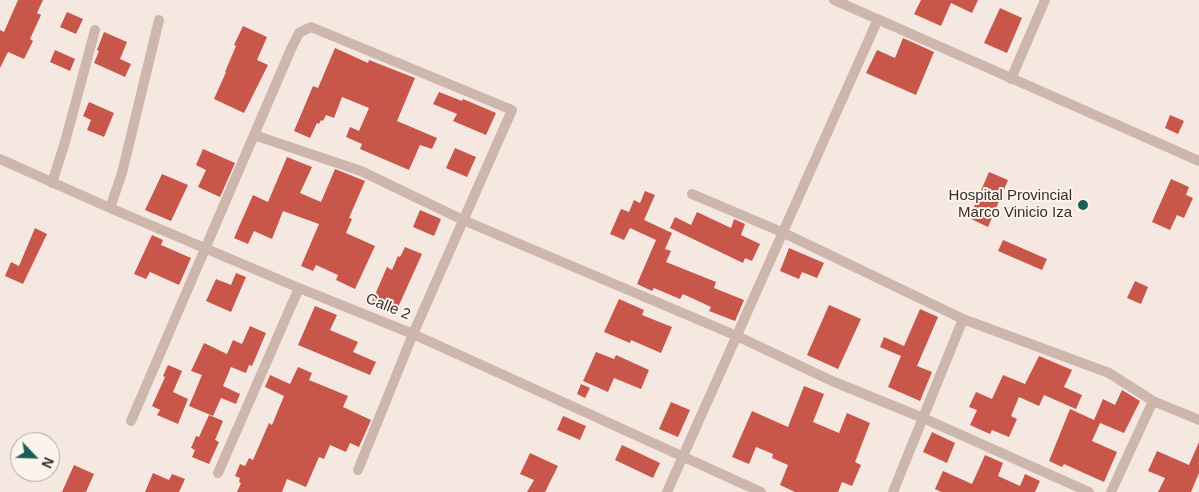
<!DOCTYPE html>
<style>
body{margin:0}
#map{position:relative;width:1199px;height:492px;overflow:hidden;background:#f4e8e1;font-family:Helvetica,sans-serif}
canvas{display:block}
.north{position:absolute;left:10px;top:432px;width:50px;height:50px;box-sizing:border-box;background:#fbf3ee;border:1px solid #aea4a0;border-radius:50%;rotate:114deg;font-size:14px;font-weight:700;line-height:20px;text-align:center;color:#3b2d2b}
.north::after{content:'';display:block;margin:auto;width:18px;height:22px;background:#1f5e58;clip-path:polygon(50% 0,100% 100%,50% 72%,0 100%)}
</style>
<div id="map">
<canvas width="1199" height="492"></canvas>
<div class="north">N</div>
</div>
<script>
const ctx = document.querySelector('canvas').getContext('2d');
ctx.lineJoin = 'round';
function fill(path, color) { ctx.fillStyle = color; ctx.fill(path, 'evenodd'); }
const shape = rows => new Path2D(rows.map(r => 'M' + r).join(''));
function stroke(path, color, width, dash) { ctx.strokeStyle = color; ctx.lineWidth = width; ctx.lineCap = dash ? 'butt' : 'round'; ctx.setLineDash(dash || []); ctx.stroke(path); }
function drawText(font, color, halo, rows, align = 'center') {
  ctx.font = font + ' Helvetica,sans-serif'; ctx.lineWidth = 4; ctx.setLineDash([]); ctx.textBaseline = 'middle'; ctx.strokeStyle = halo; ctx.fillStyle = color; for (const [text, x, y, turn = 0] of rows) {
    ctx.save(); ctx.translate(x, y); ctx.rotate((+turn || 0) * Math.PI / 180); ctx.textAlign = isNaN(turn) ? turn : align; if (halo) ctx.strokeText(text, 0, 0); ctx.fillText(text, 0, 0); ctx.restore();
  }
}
fill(shape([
 [18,0,43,0,37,13,41,15,30,39,33,41,24,59,8,52,0,68,0,30,4,32],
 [921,0,978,0,972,13,951,3,941,26,914,14],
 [1000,8,1022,18,1007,53,984,43],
 [67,12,83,19,76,34,60,27],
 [243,26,267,37,257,60,268,65,244,113,214,99,226,72,225,72,236,46,234,45],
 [104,32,127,42,120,59,131,64,125,77,94,63,99,51,97,50],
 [903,38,934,52,916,95,866,73,877,50,895,58],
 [335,48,368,63,369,60,415,78,397,121,437,138,432,149,420,145,409,170,360,149,362,144,346,137,350,127,359,131,369,108,342,97,334,118,326,115,323,121,321,120,319,124,317,123,310,138,294,131,313,86,318,88],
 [55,50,75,59,70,71,50,62],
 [439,92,462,101,463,99,496,113,486,135,453,121,457,114,433,104],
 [89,102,114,113,104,137,87,130,91,120,83,116],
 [1170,115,1184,121,1178,134,1165,128],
 [455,148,476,157,467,177,446,168],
 [203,149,235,163,220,197,198,187,206,170,196,165],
 [287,157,312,167,300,193,321,202,335,169,365,181,349,218,352,219,346,233,375,246,355,289,336,280,338,275,316,265,313,271,301,266,319,224,283,211,272,239,254,231,248,244,234,238,253,195,268,202],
 [989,172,1008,180,988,227,969,218],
 [162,174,188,185,171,221,145,210],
 [1171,179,1189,187,1186,195,1193,198,1184,218,1177,215,1170,230,1152,222],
 [645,191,655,195,644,220,672,233,665,249,671,251,666,262,716,282,714,288,744,300,735,321,709,311,711,307,683,294,680,299,654,288,652,291,637,284,656,240,630,228,624,240,610,234,621,209,629,212,634,200,640,203],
 [420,210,441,219,434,236,413,227],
 [697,212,731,228,734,219,745,224,741,235,760,244,752,261,745,258,743,263,670,228,675,217,691,225],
 [35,228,47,234,23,284,5,276,11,262,19,266],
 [152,235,163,240,161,245,191,258,179,285,150,272,146,279,134,274],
 [1003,240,1047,259,1042,270,998,251],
 [405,247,422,254,395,314,371,304,387,267,392,270,398,256,400,257],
 [789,248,824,263,817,278,802,272,799,279,780,271],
 [236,273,246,277,231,312,206,301,216,279,231,285],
 [1135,281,1148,287,1141,304,1127,298],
 [619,299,644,310,642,315,672,327,661,353,631,340,630,343,604,332],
 [829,305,861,319,838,369,807,355],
 [315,306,337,315,330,330,358,342,353,352,376,362,370,375,298,345],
 [920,309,938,317,917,366,932,372,920,401,888,387,901,356,880,347,884,337,904,346],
 [250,326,266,333,252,366,249,365,246,373,231,367,223,386,240,394,236,404,221,398,213,416,189,406,202,375,191,371,204,343,227,354,233,340,242,344],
 [596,352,614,359,616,355,649,370,641,389,614,378,608,392,583,381],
 [1039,356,1072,370,1064,387,1082,395,1076,409,1044,395,1039,406,1019,397,1011,416,1017,419,1009,437,992,430,990,434,970,425,977,410,969,407,976,392,992,399,1003,375,1025,384],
 [168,365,182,371,173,392,188,399,178,424,157,415,160,410,152,406,165,377,163,376],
 [298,367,312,373,309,380,348,396,343,407,371,420,359,447,350,443,346,452,330,445,324,459,319,457,306,487,287,479,282,492,237,492,241,483,239,482,240,478,235,476,240,464,245,466,249,458,253,460,269,423,272,425,284,396,265,387,270,375,290,384],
 [581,384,590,388,585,398,577,394],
 [804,386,824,394,813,422,839,433,847,413,870,423,855,462,861,465,852,486,842,482,838,492,795,492,780,485,788,465,772,458,773,454,756,447,749,464,732,457,752,411,788,427],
 [1122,390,1140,401,1124,433,1100,423,1092,441,1117,452,1104,482,1064,464,1062,467,1049,461,1070,409,1094,420,1103,399,1115,405],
 [671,402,690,410,678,437,659,429],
 [209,415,223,421,215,440,219,442,209,464,192,457,195,450,191,448,196,436,199,437],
 [563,416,586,426,580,440,557,430],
 [932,432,955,443,947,463,923,452],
 [1199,442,1199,473,1191,492,1158,492,1165,478,1148,471,1157,451,1189,465],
 [622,445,660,463,653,478,615,460],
 [530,453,558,466,545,492,527,492,534,480,520,474],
 [985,455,1003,463,998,476,1020,486,1025,474,1040,481,1035,492,941,492,935,489,943,471,972,484],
 [74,465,94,474,86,492,62,492],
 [153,473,169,480,172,474,185,479,179,492,145,492]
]), '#c8564a');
stroke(shape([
 [834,0,1199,161],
 [1011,79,1045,0],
 [254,135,361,171,463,220,737,336,832,381,923,418,1089,492],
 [0,159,110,208,299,288,413,334,761,492],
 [52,183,65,142,95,30],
 [692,194,784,233,963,319,1109,373,1153,401,1111,492],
 [110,208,122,173,159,20],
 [1153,401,1199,420],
 [131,421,291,49,299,33,311,27,512,110,413,334,358,470],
 [218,473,299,288],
 [667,492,878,19],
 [893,492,963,319]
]), '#cdb6ac', 10);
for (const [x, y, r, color] of [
 [1083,205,6,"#1f5e58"]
]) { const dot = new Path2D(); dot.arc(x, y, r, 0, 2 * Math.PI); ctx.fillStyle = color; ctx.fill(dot); stroke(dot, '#fbf3ee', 2); }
drawText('15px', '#3b2d2b', '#fbf3ee', [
 ["Hospital Provincial",1072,196],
 ["Marco Vinicio Iza",1072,213]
], 'right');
drawText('15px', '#3b2d2b', '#fbf3ee', [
 ["Calle 2",388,307,22]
]);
</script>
